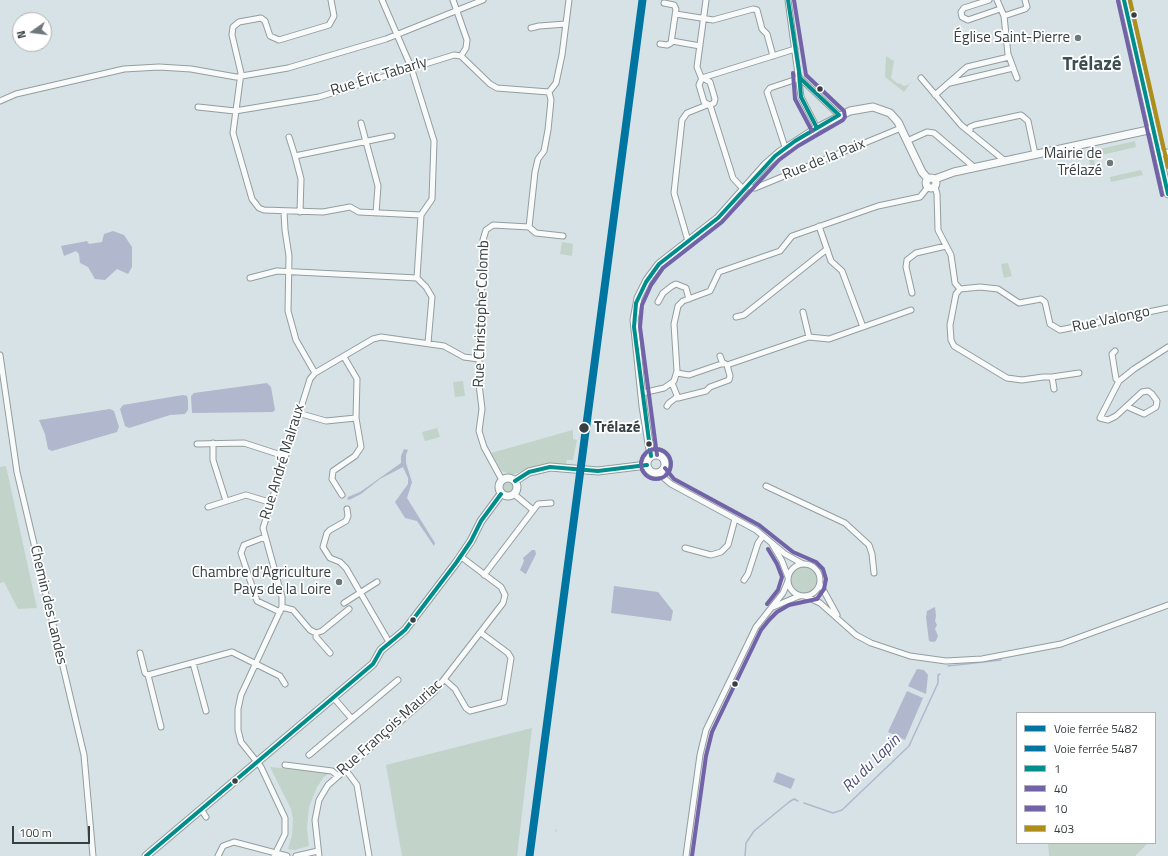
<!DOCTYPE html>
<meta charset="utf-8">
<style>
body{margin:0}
#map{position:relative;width:1168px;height:856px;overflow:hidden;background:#d6e2e5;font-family:"Titillium Web",sans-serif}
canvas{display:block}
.legend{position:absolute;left:1016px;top:712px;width:140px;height:132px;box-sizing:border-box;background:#fff;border:1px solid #afb2b3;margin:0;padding:5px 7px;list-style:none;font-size:12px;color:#363f41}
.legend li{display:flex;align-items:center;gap:8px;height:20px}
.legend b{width:20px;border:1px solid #afb2b3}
.north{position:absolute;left:12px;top:12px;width:40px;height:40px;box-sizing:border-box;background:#fff;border:1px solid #afb2b3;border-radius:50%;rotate:256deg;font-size:11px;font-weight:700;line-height:16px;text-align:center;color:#363f41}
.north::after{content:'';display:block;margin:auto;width:14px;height:18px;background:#6e787a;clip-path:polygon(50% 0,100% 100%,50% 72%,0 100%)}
.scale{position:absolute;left:12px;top:826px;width:78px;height:18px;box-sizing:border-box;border:2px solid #363f41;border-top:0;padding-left:5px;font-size:12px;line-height:14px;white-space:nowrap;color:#363f41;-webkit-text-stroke:3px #fff;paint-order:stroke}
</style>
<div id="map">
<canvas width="1168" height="856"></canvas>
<ul class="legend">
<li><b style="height:5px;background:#0075a1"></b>Voie ferrée 5482</li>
<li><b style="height:5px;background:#0075a1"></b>Voie ferrée 5487</li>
<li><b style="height:5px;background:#008e8c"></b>1</li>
<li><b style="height:5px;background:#7263a9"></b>40</li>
<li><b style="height:5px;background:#7263a9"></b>10</li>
<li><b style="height:5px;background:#ad8e1a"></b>403</li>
</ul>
<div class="north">N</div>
<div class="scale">100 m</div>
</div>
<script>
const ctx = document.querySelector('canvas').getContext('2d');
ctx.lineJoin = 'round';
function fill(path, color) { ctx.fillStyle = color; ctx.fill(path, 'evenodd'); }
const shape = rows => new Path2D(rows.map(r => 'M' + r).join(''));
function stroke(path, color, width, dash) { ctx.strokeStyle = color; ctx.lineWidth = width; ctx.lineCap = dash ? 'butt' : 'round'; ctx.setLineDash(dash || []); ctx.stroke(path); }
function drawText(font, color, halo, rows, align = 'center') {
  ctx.font = font + ' "Titillium Web",sans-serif'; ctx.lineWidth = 3.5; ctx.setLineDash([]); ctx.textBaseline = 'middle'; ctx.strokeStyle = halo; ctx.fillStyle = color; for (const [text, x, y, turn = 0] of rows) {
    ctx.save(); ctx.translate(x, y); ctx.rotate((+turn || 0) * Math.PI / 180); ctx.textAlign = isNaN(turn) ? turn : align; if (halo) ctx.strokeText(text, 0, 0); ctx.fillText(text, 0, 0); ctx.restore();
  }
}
fill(shape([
 [886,56,894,61,891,78,898,84,899,83,904,86,908,85,912,81,904,92,885,77],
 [1135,141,1136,147,1097,156,1096,150],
 [1093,150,1095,167,1091,168,1088,156,1084,156,1083,153],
 [1141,170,1143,175,1111,182,1110,177],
 [562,242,573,244,572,256,560,254],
 [1008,263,1012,276,1004,278,1001,264],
 [463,381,465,396,455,397,453,382],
 [437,428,440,437,425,441,422,432],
 [573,430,573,439,577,440,573,460,567,460,566,464,542,465,511,475,502,471,491,453],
 [6,466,37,608,18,609,4,582,0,583,0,467],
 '501 487a6 6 0 1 1 12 0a6 6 0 1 1-12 0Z',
 '791 580a13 13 0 1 1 26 0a13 13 0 1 1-26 0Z',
 [532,728,517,856,402,856,386,765],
 [270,767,330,773,324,777,317,787,309,807,307,828,309,846,294,850,288,849,292,835,293,818,291,809],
 [1048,843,1148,843,1135,856,1049,856]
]), '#c2d3c9');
fill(shape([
 [113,231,124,235,132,247,132,267,128,274,117,269,105,280,95,279,88,267,80,263,79,254,76,251,64,256,61,246,87,241,89,244,102,242,104,234],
 [267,383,271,387,275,410,273,412,192,413,191,396,194,393],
 [183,395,187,396,188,400,188,410,185,414,170,415,129,428,125,426,120,409,123,405],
 [110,409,114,411,119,427,117,432,52,451,48,449,45,434,39,420],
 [404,449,408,450,406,455,406,463,412,482,407,498,435,543,434,546,417,521,405,518,395,502,408,484,408,478,403,467,380,479,361,494,349,500,347,499,348,497,360,492,401,463,401,456],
 [532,550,535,550,536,554,526,574,524,573,520,570,524,561,523,558],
 [614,586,658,592,673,611,671,621,611,613],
 [935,607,936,616,935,621,937,625,935,629,938,636,936,641,933,642,929,641,926,617,927,611],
 [917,669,924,670,928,675,926,694,908,686],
 [907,691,923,698,905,740,888,732],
 [777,772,795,779,791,789,773,782]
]), '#b1b7cc');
stroke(shape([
 [948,666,1001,660],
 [804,803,833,813,842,810,909,746,938,683,938,675,940,674],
 [745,856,746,843,754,831,789,802,794,799,798,801]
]), '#b1b7cc', 1.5);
const street = shape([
 [331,0,334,16,329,25,279,40,270,36,265,21,261,18,239,22,233,27,232,35,241,73,233,133,252,199,259,208,264,210,323,212,350,207,359,212,421,215],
 [382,0,411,67,434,141,432,199,421,215,417,278,426,287,432,297,428,343],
 [453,0,467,40,466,48,461,56],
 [706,0,697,67,701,77,710,82,715,99,714,103,710,105],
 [788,0,801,97,817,128],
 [989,0,964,8,961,12,962,17,968,20,1000,9],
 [997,0,1004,16],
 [676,14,713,20,753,9,757,10,762,29,767,34,773,56],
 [531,28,539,26,566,24],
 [672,41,700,46],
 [660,44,667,45,671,43,676,9,674,5,664,3],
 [800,78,839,115],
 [921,78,961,125,1005,161],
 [1017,78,1008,54,1004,16,1025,9,1027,7,1025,0],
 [950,83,1013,68],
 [935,95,967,67,1009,57],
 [0,101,16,94,124,69,159,67,191,69,236,77,288,68,386,39,483,0],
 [709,105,704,102,699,85,702,78,795,49],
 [710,105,733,178,744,190],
 [198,107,235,111,319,97,454,55,461,56,490,84,497,88,549,92],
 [361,123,378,186,376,213],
 [970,132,970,127,975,125,1021,115,1028,121,1035,154],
 [289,137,295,156,392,136],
 [907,141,927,132,934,133,975,168],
 [785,147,767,92,770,88,800,78],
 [1158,154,1168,152],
 [295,156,301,179,300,212],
 [747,185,752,188,755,188,901,128],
 [935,187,937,194,938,230,951,255,955,283,960,289,980,287,998,289,1019,303,1041,299,1045,302,1050,324,1060,330,1168,308],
 [284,212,285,230,289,256,288,311,296,340,315,373],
 [819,226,831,261,842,271,863,327],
 [529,227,536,233,563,236],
 [688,241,674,193,682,120,687,113,707,105],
 [250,278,277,271,417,278],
 [960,289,956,294,950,325,951,340,954,346,1007,378,1022,380,1043,377,1052,377,1054,389],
 [912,293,906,267,907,260,916,253,946,246],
 [658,302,663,293,672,286,676,284,686,288,689,299],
 [736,317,744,315,827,249],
 [809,337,829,339,911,310],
 [1115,351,1112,354,1116,379,1119,381],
 [0,355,17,472,84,755,93,856],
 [720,356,723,364],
 [677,373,689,375,724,363,727,365,809,337,803,312],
 [1052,377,1079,373],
 [672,383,678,398,706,391,710,387,729,380,730,376,727,365],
 [642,393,664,388,674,381,677,371,674,324,678,306,683,301,710,291,719,272,780,251,792,236,878,206,920,197,928,187],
 [667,406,669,403,677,397],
 [1128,407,1144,414,1156,407,1157,401,1152,394,1148,391,1142,392,1116,416,1108,420,1100,418,1119,381,1134,369,1168,347],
 [298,413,326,421,356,418],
 [213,443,213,460,226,501],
 [197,444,244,443,284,456],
 [660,471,664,478,671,484,756,530,785,554,803,564],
 [502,480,484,447,479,431,482,409,479,384,479,359,483,240,486,230,493,225,529,227,535,172,538,159,544,151,548,130,551,100,549,92,556,83,562,55,569,0],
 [766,486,845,523,869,545,872,554,874,573],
 [514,494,533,510],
 [342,495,332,479,333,471,355,456,361,447,356,418,357,379,344,357],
 [208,507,246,495,269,502],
 [347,509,348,516,346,521,330,530,327,533,323,547,330,558,340,562,346,568,389,642],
 [265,537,244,545,241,553,257,601,280,612],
 [772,544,782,561,788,577],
 [685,548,711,555,721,552,728,545,735,519],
 '788 580a16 16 0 1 1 32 0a16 16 0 1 1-32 0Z',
 [484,575,538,504,551,503],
 [744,580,748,574,758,543,763,536],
 [820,584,837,615],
 [805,596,820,603,856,635,871,643,910,656,946,661,982,659,1061,644,1168,605],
 [344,603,377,582],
 [282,607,293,610,310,630,316,633,322,631,349,609],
 [773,607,799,596],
 [316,633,316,637,330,653],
 [140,653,145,673,148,675,161,727],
 [193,663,206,711],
 [148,675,232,652,280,676,285,684],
 [445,680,455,689,466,708,470,711,504,702,511,658,508,653,481,633],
 [333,697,352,719],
 [309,755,398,680],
 [285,765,332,771,337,775],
 [345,769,357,785,369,856],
 [201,809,206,817],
 [218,856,223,846,234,842,287,856],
 [274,856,285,834,285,818,261,767,241,742,238,730,238,709,241,695,282,607,282,597,263,528,310,379,315,373,373,339,381,337,444,346,464,357,479,359],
 [296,856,318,851],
 [319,856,315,820,319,800,328,785,435,691,503,603,505,595,501,587,460,556],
 [686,856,700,755,706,730,756,627,783,593,788,581]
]);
const secondary = shape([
 [1124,0,1168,194],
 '926 183a5 5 0 1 1 10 0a5 5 0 1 1-10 0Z',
 [935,179,954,172,1153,129],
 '647 464a9 9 0 1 1 18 0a9 9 0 1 1-18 0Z',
 [651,456,643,406,634,320,638,298,647,280,659,264,718,218,765,165,780,152,817,128,850,111,873,107,890,113,898,122,922,172,928,179],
 '499 487a9 9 0 1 1 18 0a9 9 0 1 1-18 0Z',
 [515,481,529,472,550,467,598,471,647,465],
 [146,856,373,664,381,650,405,630,456,563,471,541,481,521,501,494]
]);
stroke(street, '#949da0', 7);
stroke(secondary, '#949da0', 9);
stroke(street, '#f9fbfb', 5);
stroke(secondary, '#f9fbfb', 7);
stroke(shape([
 [556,831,556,830]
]), '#c7cacb', 1.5);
stroke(shape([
 [788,0,800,78,839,115],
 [1124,0,1168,194],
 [799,73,801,97,817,128],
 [651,456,634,327,636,303,646,282,659,264,718,218,775,156,795,141,839,115],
 [515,481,529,472,550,467,598,471,647,465],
 [146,856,373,664,381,650,405,630,456,563,471,541,481,521,501,494]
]), '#008e8c', 4);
stroke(shape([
 [1118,1,1162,195],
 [793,73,795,99,812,131],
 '641 464a15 15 0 1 1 30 0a15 15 0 1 1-30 0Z',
 [657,455,640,327,642,305,651,285,663,268,722,222,779,160,798,146,843,120,845,117,844,111,806,75,794,0]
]), '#7263a9', 4);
stroke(shape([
 [665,468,674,479,759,525,793,552,816,562,823,569,826,579,824,589,817,599,789,605,777,612,769,620,761,630,712,732,706,756,692,856],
 [767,604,778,590,782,577,777,564,768,549]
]), '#7263a9', 4);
stroke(shape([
 [1130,0,1168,167]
]), '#ad8e1a', 4);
stroke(shape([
 [528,856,641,0]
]), '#0075a1', 5);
stroke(shape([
 [531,856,644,0]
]), '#0075a1', 5);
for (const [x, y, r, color] of [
 [1134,15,3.5,"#363f41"],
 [1078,38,4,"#6e787a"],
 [820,89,3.5,"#363f41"],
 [1110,163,4,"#6e787a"],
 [584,428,5.5,"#363f41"],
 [649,444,3.5,"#363f41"],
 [339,582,4,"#6e787a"],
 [413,620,3.5,"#363f41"],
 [735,684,3.5,"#363f41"],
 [235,781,3.5,"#363f41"]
]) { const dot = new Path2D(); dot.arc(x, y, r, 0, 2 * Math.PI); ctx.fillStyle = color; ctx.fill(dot); stroke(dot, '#fff', 1.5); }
drawText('15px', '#363f41', '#fff', [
 ["Église Saint-Pierre",1070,38],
 ["Mairie de",1102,154],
 ["Trélazé",1102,171],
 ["Chambre d'Agriculture",331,573],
 ["Pays de la Loire",331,590]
], 'right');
drawText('15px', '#363f41', '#fff', [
 ["Rue Éric Tabarly",379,77,-17],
 ["Rue de la Paix",824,160,-22],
 ["Rue Christophe Colomb",482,314,-88],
 ["Rue Valongo",1111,320,-12],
 ["Rue André Malraux",283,462,-73],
 ["Chemin des Landes",48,605,77],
 ["Rue François Mauriac",390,728,-42]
]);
drawText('bold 15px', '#363f41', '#fff', [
 ["Trélazé",594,428]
], 'left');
drawText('italic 16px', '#4d507c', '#fff', [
 ["Ru du Lapin",872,764,-45]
]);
drawText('bold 19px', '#3d4f53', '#fff', [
 ["Trélazé",1092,65]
]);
</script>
